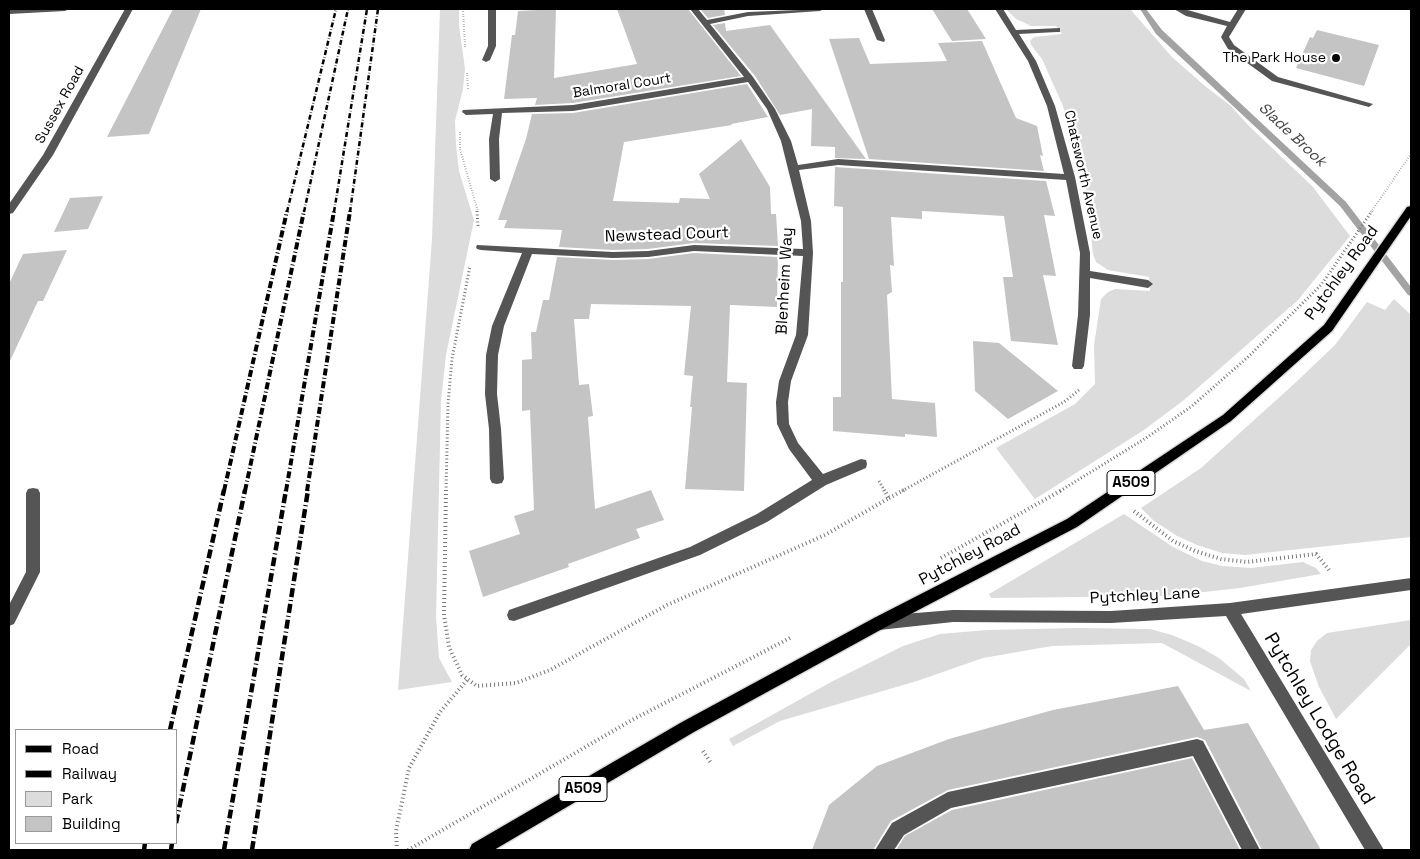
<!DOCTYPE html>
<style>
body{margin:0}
#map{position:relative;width:1420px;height:859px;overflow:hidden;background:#fff;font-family:"Space Grotesk",sans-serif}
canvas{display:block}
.frame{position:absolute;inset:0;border:10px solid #000;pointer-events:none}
.legend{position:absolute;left:15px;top:729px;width:162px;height:115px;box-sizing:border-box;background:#fff;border:1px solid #999;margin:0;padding:6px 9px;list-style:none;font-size:15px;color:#000}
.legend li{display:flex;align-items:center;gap:10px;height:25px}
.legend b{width:25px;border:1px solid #999}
</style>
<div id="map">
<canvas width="1420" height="859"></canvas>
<div class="frame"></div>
<ul class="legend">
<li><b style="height:6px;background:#000"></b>Road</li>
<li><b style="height:6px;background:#000"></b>Railway</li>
<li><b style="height:14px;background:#dcdcdc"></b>Park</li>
<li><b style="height:14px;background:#c4c4c4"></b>Building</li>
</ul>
</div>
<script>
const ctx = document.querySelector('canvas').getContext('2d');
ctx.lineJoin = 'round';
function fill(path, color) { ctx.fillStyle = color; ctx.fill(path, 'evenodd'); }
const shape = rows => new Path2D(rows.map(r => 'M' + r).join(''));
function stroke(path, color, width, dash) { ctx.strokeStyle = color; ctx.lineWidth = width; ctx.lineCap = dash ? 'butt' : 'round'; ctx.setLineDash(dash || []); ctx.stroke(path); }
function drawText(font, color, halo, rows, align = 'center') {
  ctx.font = font + ' "Space Grotesk",sans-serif'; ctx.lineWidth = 4.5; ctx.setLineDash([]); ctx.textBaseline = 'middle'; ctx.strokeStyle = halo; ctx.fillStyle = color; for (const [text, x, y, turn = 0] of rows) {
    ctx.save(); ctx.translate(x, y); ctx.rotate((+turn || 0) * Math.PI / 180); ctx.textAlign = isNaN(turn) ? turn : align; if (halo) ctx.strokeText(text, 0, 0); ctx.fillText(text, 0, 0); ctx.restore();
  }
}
fill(shape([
 [440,9,459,9,459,25,465,69,463,89,455,121,456,145,459,171,474,220,446,355,441,401,436,617,439,658,452,682,398,690,432,239],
 [1006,9,1130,9,1172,57,1205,86,1231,106,1249,126,1313,187,1350,236,1298,300,1184,400,1144,430,1035,499,996,448,1075,404,1095,384,1094,345,1101,299,1108,292,1115,289,1150,291,1149,277,1108,270,1096,262,1093,254,1085,177,1063,106,1042,59,1031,45,1030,41,1034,37,1062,34,1056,26,1031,26,1025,23,1016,19],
 [1394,299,1411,315,1411,537,1245,555,1222,553,1197,545,1177,536,1153,520,1141,508,1201,468,1294,384,1335,345,1367,302,1385,310],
 [1124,514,1173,547,1202,561,1222,566,1251,568,1303,562,1316,568,1321,574,1240,588,1169,596,991,598,989,594],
 [1411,620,1411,644,1336,719,1319,687,1310,661,1311,650,1317,641,1327,633],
 [1078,628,1150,629,1172,635,1198,646,1219,658,1244,679,1251,691,1162,643,1052,646,983,658,917,681,780,721,733,746,729,739,831,682,903,646,940,634,987,630]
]), '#dcdcdc');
fill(shape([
 [1140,9,1146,9,1162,30,1346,202,1411,287,1411,296,1408,295,1340,206,1156,34,1140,9]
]), '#a3a3a3');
fill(shape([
 [173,9,201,9,149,134,107,137],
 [556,9,554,78,637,64,617,9,688,9,741,76,573,103,535,105,537,98,504,99,512,35,515,35,518,11],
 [700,9,724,9,725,15,708,18],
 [932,9,967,9,986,39,952,41],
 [725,23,726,31,770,25,866,159,835,158,835,147,811,146,812,109,780,115,755,76,713,25],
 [1317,30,1379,45,1364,86,1296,68,1310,37,1313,38],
 [859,38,870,64,947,61,938,43,982,41,1016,118,1037,126,1043,156,1040,155,1044,171,869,159,829,39],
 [747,84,768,117,731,124,732,125,624,142,613,201,679,203,680,198,710,199,699,174,741,139,770,187,771,214,776,214,778,246,694,243,648,249,613,250,559,247,562,230,504,228,507,220,498,220,526,139,532,114,573,113],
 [835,167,1046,181,1055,216,1044,215,1056,276,1043,275,1058,345,1011,341,1003,277,1013,277,1004,216,922,211,922,219,891,217,894,266,890,265,892,292,887,295,892,399,935,403,937,437,905,434,905,437,833,431,833,397,841,397,841,282,843,282,843,207,834,206],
 [103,196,88,229,54,232,70,198],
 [67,250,43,301,38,301,9,363,9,284,23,254],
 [694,253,778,257,777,307,730,305,727,382,747,383,744,491,685,489,692,407,690,407,693,376,684,375,691,306,591,304,589,319,574,319,579,385,589,384,593,416,588,417,595,509,651,490,664,520,636,529,640,538,568,564,569,567,483,597,469,551,520,534,514,516,534,510,530,410,522,411,522,360,532,359,531,332,536,332,543,300,549,300,557,257,613,260,648,259],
 [973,341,999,343,1058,391,1008,419,975,391],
 [1178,686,1204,730,1248,723,1321,850,1262,850,1205,740,1197,737,948,790,891,821,873,850,812,850,829,805,877,766,949,739,1053,710],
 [1192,758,1240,850,896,850,905,836,952,810]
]), '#c4c4c4');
const major = shape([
 [1411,206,1411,216,1332,331,1231,421,1077,527,884,628,694,732,494,850,469,850,472,844,682,722,874,618,1067,519,1223,415,1324,325,1407,207,1411,206]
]);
stroke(major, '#dbdbdb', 3);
stroke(shape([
 [463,9,465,47],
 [467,73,468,89],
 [460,132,460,149,478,212],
 [1371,212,1411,154]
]), '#777', 2, [0.5, 2]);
stroke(shape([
 [477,211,478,226],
 [879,481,885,491],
 [446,491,448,404,452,359,470,266],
 [902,491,1064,402,1079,390],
 [1060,491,1146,438,1192,406,1248,357,1322,284,1372,211]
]), '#777', 3, [1, 2.5]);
stroke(shape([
 [446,490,444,615,449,647,462,675,477,686,516,683,550,670,667,605,825,535,889,498,884,490],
 [889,498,904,490],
 [1134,511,1173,541,1195,551,1221,559,1247,562,1316,554,1329,570],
 [941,558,1062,490],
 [703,751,711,763],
 [397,850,396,831,409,768,440,712,468,679],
 [408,850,632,720,790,638]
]), '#777', 4, [1, 3]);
fill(shape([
 [69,9,65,11,9,14,9,10,69,9],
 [125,9,133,9,53,155,13,213,9,214,9,204,43,155,125,9],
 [488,9,496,9,496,46,490,60,486,62,482,60,488,46,488,9],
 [690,9,698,9,707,20,748,12,824,9,820,11,748,16,710,24,753,77,775,109,791,141,798,165,838,159,1064,174,1047,106,1028,61,995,9,1003,9,1016,30,1060,28,1060,32,1057,32,1019,34,1036,61,1055,106,1075,177,1090,253,1090,271,1148,280,1153,284,1148,288,1090,278,1090,315,1084,366,1082,369,1074,369,1072,366,1078,315,1080,253,1066,180,838,165,799,170,811,221,813,253,808,335,791,381,788,402,789,424,798,443,823,474,861,459,866,460,867,464,866,468,826,485,767,522,700,555,514,621,509,620,507,615,509,610,690,547,757,514,812,480,789,449,777,424,776,402,779,381,796,335,803,256,694,251,648,257,613,258,532,254,504,326,498,355,497,394,501,429,504,479,502,483,497,484,492,483,490,479,489,429,485,394,486,355,492,326,522,253,481,250,477,249,476,247,477,245,613,252,648,251,694,245,803,249,801,221,781,141,767,109,748,82,573,111,502,113,499,139,500,179,495,182,490,179,489,139,493,114,466,115,462,112,463,110,573,105,744,77,690,9],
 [864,9,872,9,885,40,884,42,877,40,864,9],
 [1174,9,1184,9,1230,22,1238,9,1246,9,1229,37,1234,45,1278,77,1373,104,1369,107,1272,81,1228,49,1221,37,1227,26,1186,16,1174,9],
 [33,488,38,489,40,493,40,572,14,624,9,626,9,605,26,572,26,493,28,489,33,488],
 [1411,578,1411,590,1241,614,1384,850,1365,850,1226,616,1111,623,953,622,879,630,874,628,872,623,874,618,879,616,953,610,1111,611,1230,603,1411,578],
 [1197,739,1203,741,1260,850,1242,850,1193,756,951,808,904,835,894,850,875,850,892,823,948,792,1197,739]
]), '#555');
fill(major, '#000');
stroke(shape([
 [287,212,336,9],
 [304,212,348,9],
 [334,212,367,9],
 [350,212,378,9]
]), '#000', 2.5, [5, 2, 0.5, 2]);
stroke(shape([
 [224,491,287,211],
 [245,491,304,211],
 [286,491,334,211],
 [307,491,350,211]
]), '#000', 4, [7, 2.5, 1, 2.5]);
stroke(shape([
 [170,730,224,490],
 [176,823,245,490],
 [144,850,145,843],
 [171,850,172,843],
 [224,850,286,490],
 [252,850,308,490]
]), '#000', 4.5, [9, 3, 1, 3]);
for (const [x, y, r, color] of [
 [1336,58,5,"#000"]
]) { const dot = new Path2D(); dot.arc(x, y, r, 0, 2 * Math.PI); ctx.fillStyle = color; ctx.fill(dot); stroke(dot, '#fff', 2); }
drawText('14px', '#000', '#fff', [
 ["The Park House",1326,58]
], 'right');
drawText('14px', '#000', '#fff', [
 ["Balmoral Court",622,86,-9],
 ["Sussex Road",60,105,-61],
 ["Chatsworth Avenue",1083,175,77]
]);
drawText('italic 15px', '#444', '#fff', [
 ["Slade Brook",1292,135,43]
]);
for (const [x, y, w] of [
 [1131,483,48],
 [583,789,48]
]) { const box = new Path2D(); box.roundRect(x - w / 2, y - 12.5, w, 25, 4); ctx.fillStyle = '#fff'; ctx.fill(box); stroke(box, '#000', 1); }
drawText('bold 15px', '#000', null, [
 ["A509",1131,483],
 ["A509",583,789]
]);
drawText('16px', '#000', '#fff', [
 ["Newstead Court",667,235,-2],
 ["Pytchley Road",1342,273,-54],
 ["Blenheim Way",785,281,-87],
 ["Pytchley Road",970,555,-28],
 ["Pytchley Lane",1145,596,-3]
]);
drawText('19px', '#000', '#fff', [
 ["Pytchley Lodge Road",1319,719,59]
]);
</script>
